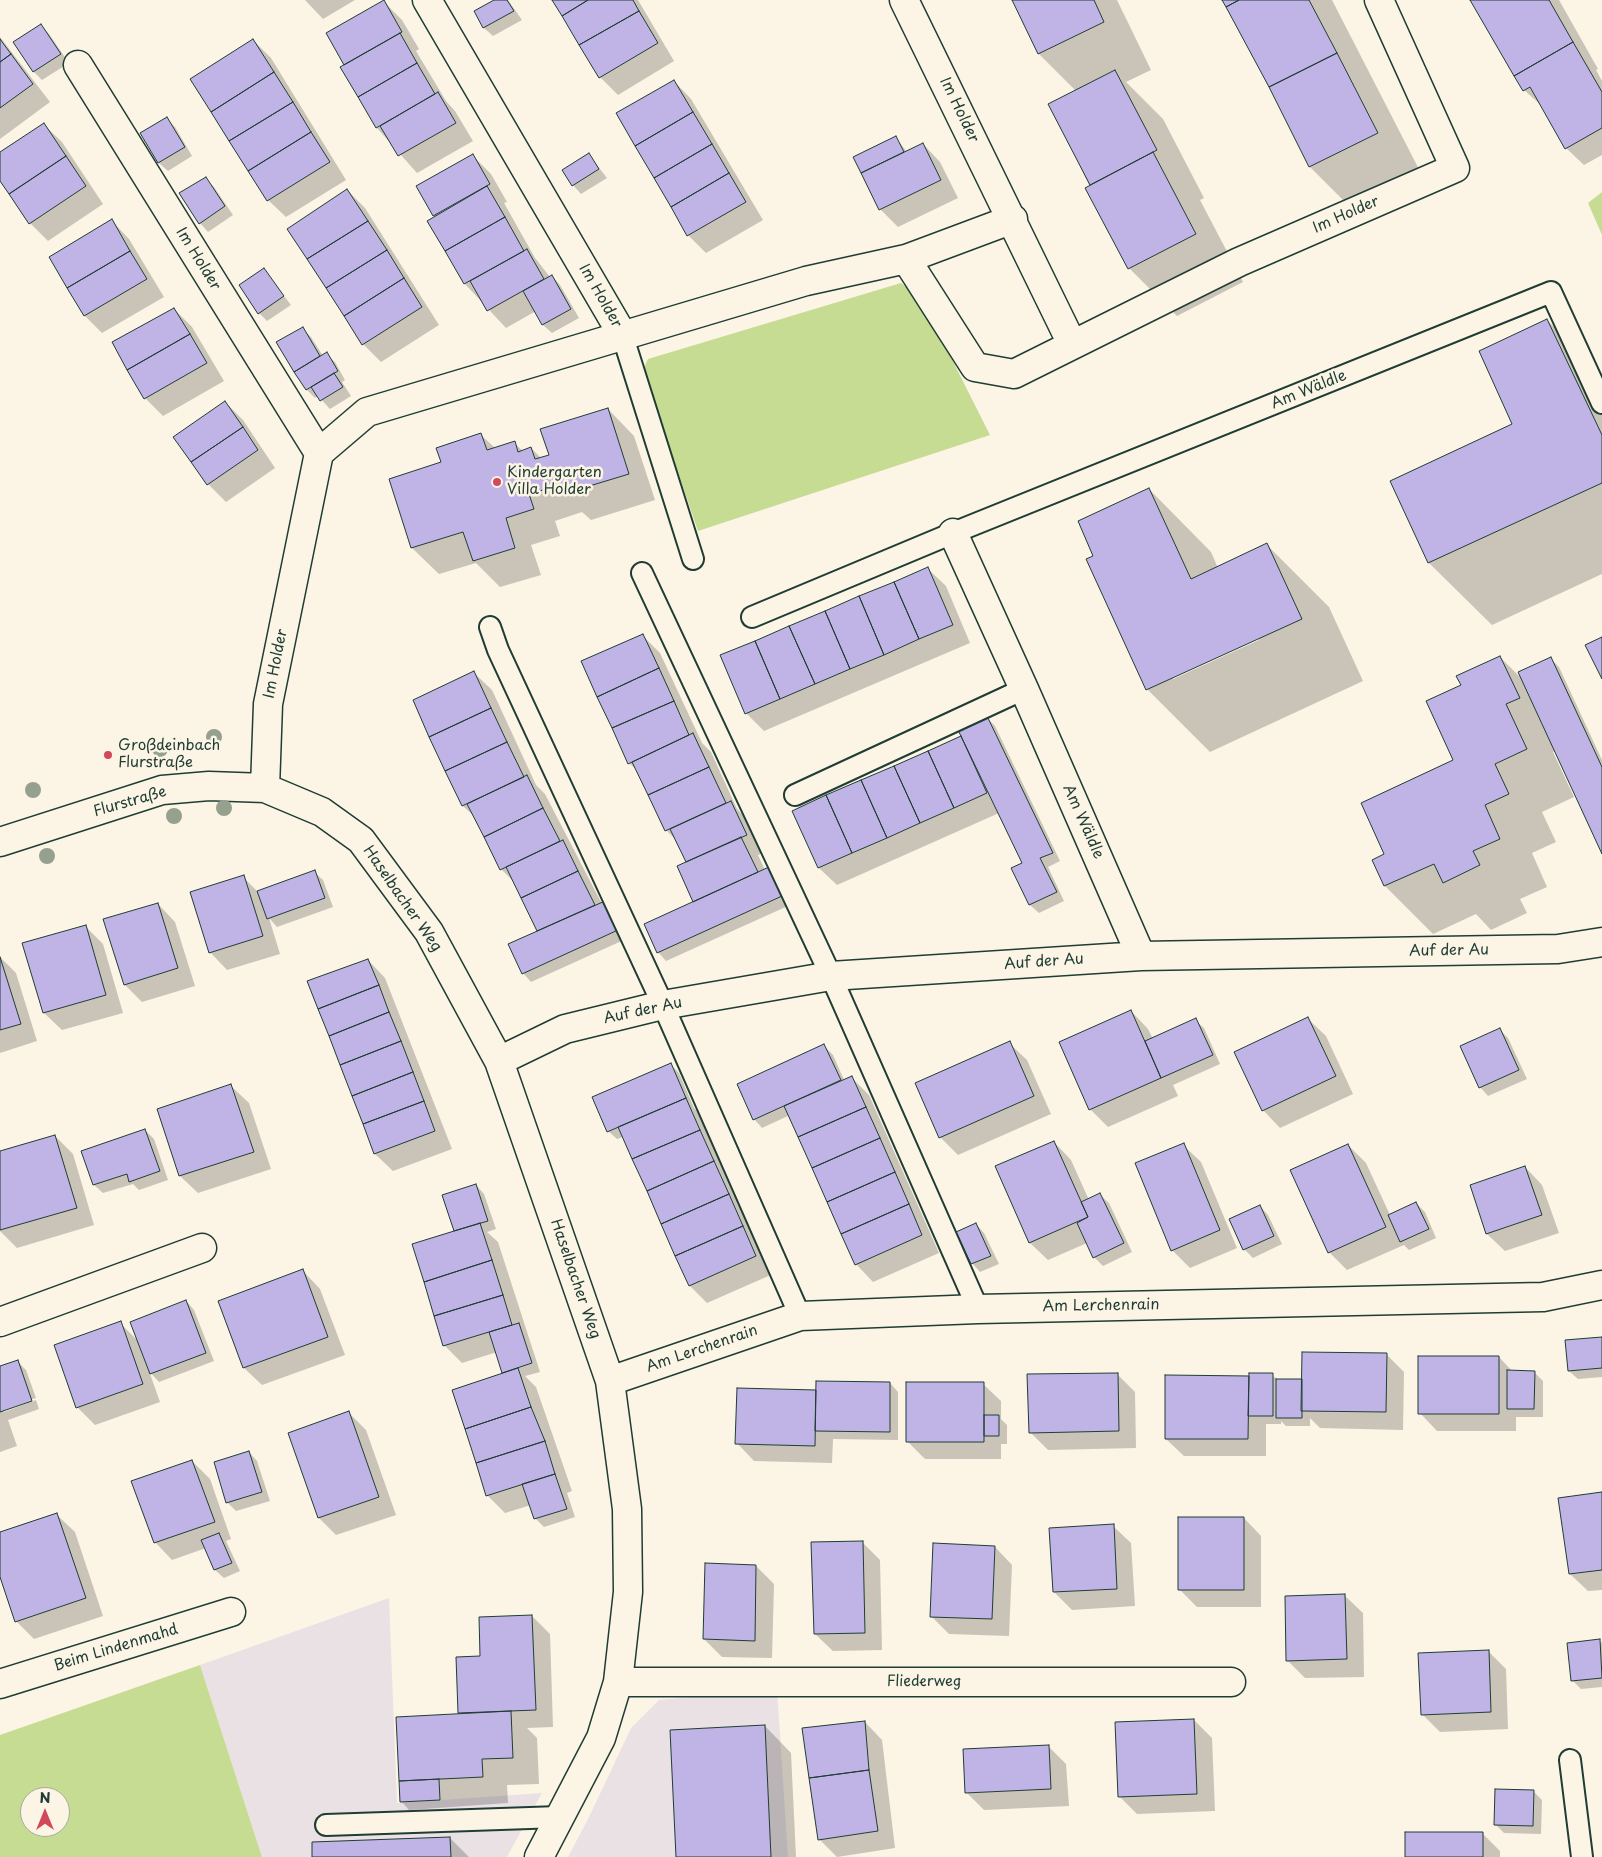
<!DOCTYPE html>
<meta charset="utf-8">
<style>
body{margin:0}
#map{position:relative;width:1602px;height:1857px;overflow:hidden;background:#fcf5e5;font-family:"Playpen Sans",sans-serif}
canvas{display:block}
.north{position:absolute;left:20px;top:1787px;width:50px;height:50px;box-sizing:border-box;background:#fcf5e5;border:1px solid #a4ab9e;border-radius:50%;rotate:0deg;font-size:14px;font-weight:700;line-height:20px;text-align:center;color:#1f3d34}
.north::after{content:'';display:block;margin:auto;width:18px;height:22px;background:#d1495b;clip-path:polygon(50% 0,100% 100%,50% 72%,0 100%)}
</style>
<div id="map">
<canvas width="1602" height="1857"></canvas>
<div class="north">N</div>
</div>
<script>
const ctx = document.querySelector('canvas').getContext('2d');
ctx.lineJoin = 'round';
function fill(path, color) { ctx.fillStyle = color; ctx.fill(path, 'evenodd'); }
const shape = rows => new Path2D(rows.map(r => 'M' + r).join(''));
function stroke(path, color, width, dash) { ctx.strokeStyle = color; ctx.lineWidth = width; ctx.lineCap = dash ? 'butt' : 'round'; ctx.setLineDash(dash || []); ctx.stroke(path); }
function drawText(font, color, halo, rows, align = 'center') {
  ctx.font = font + ' "Playpen Sans",sans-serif'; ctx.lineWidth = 5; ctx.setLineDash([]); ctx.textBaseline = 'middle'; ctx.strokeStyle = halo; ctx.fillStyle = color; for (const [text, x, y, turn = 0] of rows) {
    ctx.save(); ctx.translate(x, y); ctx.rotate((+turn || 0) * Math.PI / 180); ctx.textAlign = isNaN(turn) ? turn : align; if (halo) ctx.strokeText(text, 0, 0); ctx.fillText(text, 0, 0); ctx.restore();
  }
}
fill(shape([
 [389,1598,397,1803,542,1793,507,1857,262,1857,200,1665],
 [777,1689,788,1857,568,1857,589,1817,631,1728,659,1700]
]), '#eae1e5');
fill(shape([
 [1602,192,1602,235,1588,203],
 [901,283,922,300,990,435,698,531,643,370,648,359],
 [200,1665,262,1857,0,1857,0,1735],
 [30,1797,60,1797,60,1827,30,1827]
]), '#c5dc92');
fill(shape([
 [305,0,355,0,323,19],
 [497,0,508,0,522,20,493,36,484,28,476,12],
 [553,0,638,0,674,61,618,95,600,77],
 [1013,0,1117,0,1151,70,1126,82,1163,119,1204,198,1200,200,1243,282,1177,316,1129,268,1050,104,1076,91,1039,54],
 [1224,0,1332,0,1425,181,1358,215,1310,167],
 [1472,0,1559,0,1598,69,1596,70,1602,81,1602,155,1584,165,1566,148,1543,107,1524,90],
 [384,2,402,20,419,49,416,51,446,101,455,111,473,141,417,173,377,128,345,65],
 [41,25,49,34,69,63,42,80,34,72,15,42],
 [0,37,50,102,0,139],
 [253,40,271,58,346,180,286,217,268,200],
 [674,81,691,99,763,220,706,253,688,235],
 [166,118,175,127,192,156,168,171,159,163,142,133],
 [44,125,62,142,103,204,48,241,30,223,0,178,0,154],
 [896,138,907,152,923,144,940,162,958,198,898,227,880,209,855,158],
 [589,155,607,178,581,194,573,185],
 [473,156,491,174,507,202,504,203,535,258,550,277,552,276,560,285,579,318,552,333,543,325,536,311,506,328,465,284,428,221,435,217,418,187],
 [205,178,214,187,233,215,208,232,200,223],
 [347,190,365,208,439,325,381,362,363,344],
 [112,221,129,239,164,297,102,333,85,316],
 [264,270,291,305,267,321,259,313],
 [174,309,192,327,224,381,163,416,145,398],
 [1547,320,1602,375,1602,574,1492,625,1429,563,1391,481,1514,424],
 [302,328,311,337,323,356,326,354,335,362,345,380,342,382,351,396,330,409,318,396,315,398,307,390,278,343],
 [225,402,243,420,275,468,226,502,208,484],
 [608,409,634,436,655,500,591,520,582,512,555,521,560,536,531,545,541,575,500,587,476,563,439,574,412,548,390,480,442,463,481,435,495,448,514,443,523,451,531,448,542,459,550,456],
 [1149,489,1211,552,1218,568,1267,545,1329,607,1363,681,1210,752,1147,689,1095,557],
 [1258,637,1259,640,1173,679,1173,676],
 [928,569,946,586,970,643,764,731,746,713],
 [642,635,660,653,702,743,711,752,737,809,748,820,763,853,758,855,765,870,777,877,790,905,666,961,658,952,695,902,687,863,678,842,666,830,638,771,629,763],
 [1500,657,1522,679,1550,658,1559,667,1602,760,1602,851,1556,751,1553,752,1574,797,1542,812,1556,842,1532,853,1547,887,1520,899,1527,913,1491,930,1476,914,1433,934,1385,886,1373,860,1386,855,1455,761,1462,686],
 [474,673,492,690,536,785,545,794,602,904,626,939,531,982,523,973,539,932,515,883,501,869,477,819,463,806,414,700],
 [987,718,995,726,1060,861,1048,867,1064,901,1039,913,1030,905,1013,869,1023,864,999,813,837,885,819,868,794,812,962,736],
 [314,872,323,880,333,907,277,927,269,918,280,954,227,970,210,952,243,877,258,892],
 [158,904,175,922,195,986,142,1002,125,985],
 [85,926,103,944,123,1013,62,1030,44,1013],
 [0,957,16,973,37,1041,0,1053],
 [368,960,385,978,452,1149,393,1171,375,1154,309,982],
 [1131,1011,1148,1029,1153,1039,1195,1020,1204,1028,1220,1064,1173,1085,1178,1096,1108,1127,1090,1109],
 [1308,1019,1326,1036,1353,1094,1280,1128,1263,1110],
 [1500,1030,1508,1038,1527,1079,1488,1096,1480,1087],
 [1009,1043,1027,1060,1051,1114,958,1155,940,1137],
 [824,1046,833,1055,844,1080,851,1077,869,1095,939,1253,873,1282,856,1264,790,1115,762,1128,754,1119],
 [671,1065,679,1073,694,1108,703,1117,773,1274,707,1303,690,1286,623,1137,617,1139,608,1131],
 [231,1086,249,1103,271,1169,198,1193,180,1176,158,1110],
 [145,1130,154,1139,168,1180,139,1190,133,1184,103,1193,94,1185,83,1152],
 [55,1136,73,1154,94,1225,17,1248,0,1231,0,1153],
 [1054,1142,1071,1160,1089,1200,1100,1195,1109,1203,1132,1252,1103,1266,1094,1257,1087,1243,1048,1260,1030,1243,996,1167],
 [1183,1145,1201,1162,1237,1248,1190,1268,1172,1250],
 [1348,1145,1366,1163,1390,1215,1416,1203,1425,1212,1436,1238,1409,1250,1404,1245,1347,1270,1329,1252],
 [1525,1167,1542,1185,1559,1233,1505,1251,1487,1234,1471,1186],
 [476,1185,484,1194,496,1229,487,1232,498,1242,540,1372,525,1376,536,1387,572,1491,567,1493,575,1517,544,1527,535,1518,531,1505,505,1513,487,1495,505,1373,497,1352,462,1363,444,1345,455,1230],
 [1260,1206,1268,1215,1282,1244,1253,1258,1244,1249],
 [976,1224,984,1233,999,1264,980,1272,972,1263],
 [303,1271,320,1289,345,1355,262,1385,244,1368,220,1301],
 [186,1301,194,1310,214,1361,159,1382,149,1371,160,1402,95,1425,77,1407,120,1323,138,1341],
 [1602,1338,1602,1377,1578,1379,1569,1371],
 [1386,1354,1404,1372,1403,1430,1320,1428,1310,1418,1310,1426,1286,1426,1281,1421,1281,1424,1266,1424,1266,1456,1184,1456,1166,1439,1250,1377,1272,1375,1278,1380,1301,1380],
 [1499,1357,1513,1372,1534,1372,1543,1381,1543,1417,1516,1417,1516,1431,1437,1431,1420,1413],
 [17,1361,26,1370,36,1398,4,1409,4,1412,36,1400,39,1409,8,1420,17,1446,0,1452,0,1367],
 [1117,1374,1135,1392,1136,1448,1048,1450,1030,1432],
 [890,1383,898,1392,898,1440,833,1439,832,1463,754,1461,737,1443,817,1391],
 [983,1384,1001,1401,1001,1419,1007,1425,1007,1444,1001,1444,1001,1459,925,1459,907,1441],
 [349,1413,366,1430,396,1515,336,1535,319,1518],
 [249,1452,257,1461,270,1501,236,1511,227,1502],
 [192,1461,210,1479,231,1539,226,1541,240,1571,224,1578,215,1570,206,1548,172,1560,155,1542],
 [1602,1493,1602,1590,1588,1591,1570,1574],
 [57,1515,75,1532,103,1616,34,1639,16,1621,0,1573,0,1533],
 [1244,1518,1261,1536,1261,1607,1197,1607,1179,1589],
 [1113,1526,1131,1543,1135,1606,1072,1610,1054,1592],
 [862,1542,880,1560,882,1650,833,1651,815,1634],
 [995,1547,1012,1565,1009,1636,949,1634,931,1616],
 [756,1566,774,1584,772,1658,722,1657,704,1639],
 [1345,1596,1363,1613,1364,1677,1305,1678,1287,1660],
 [532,1616,550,1634,553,1727,527,1728,537,1738,539,1784,507,1785,508,1803,409,1810,401,1801,462,1715,459,1712,482,1657],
 [1599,1641,1602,1643,1602,1687,1581,1689,1572,1680],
 [1488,1651,1506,1669,1508,1729,1440,1732,1422,1714],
 [1194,1720,1212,1738,1215,1811,1137,1814,1120,1797],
 [865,1722,882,1740,895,1848,837,1857,819,1839],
 [765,1726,791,1753,796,1857,677,1857],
 [1049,1747,1066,1764,1069,1806,984,1810,966,1792],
 [1533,1791,1542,1800,1541,1834,1504,1833,1496,1825],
 [1482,1833,1500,1851,1500,1857,1406,1857],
 [450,1838,469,1857,313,1857]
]), '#0003');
const building = shape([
 [384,0,402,32,344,65,326,33,384,0],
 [494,0,507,0,514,11,483,28,474,11,494,0],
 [552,0,588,0,562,16,552,0],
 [588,0,633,0,639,11,579,45,562,16,588,0],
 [1012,0,1094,0,1104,22,1038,54,1012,0],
 [1222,0,1239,0,1226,7,1222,0],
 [1239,0,1309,0,1337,53,1269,87,1226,7,1239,0],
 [1470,0,1549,0,1573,42,1514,76,1470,0],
 [639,11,658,43,599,78,579,45,639,11],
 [41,24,61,54,33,72,13,42,41,24],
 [400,33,417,63,358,97,340,67,400,33],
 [0,39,11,54,0,62,0,39],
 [253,39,274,72,211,112,190,79,253,39],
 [1573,42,1602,92,1602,128,1565,149,1530,87,1523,91,1514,76,1573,42],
 [1337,53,1378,133,1309,167,1269,87,1337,53],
 [11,54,33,84,0,108,0,62,11,54],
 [417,63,435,94,376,128,358,97,417,63],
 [1115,70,1157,150,1090,185,1048,104,1115,70],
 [274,72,293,102,229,141,211,112,274,72],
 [674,80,693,112,635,146,616,113,674,80],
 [438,92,456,123,398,156,380,126,438,92],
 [293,102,311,132,248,171,229,141,293,102],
 [693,112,712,144,654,178,635,146,693,112],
 [167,117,185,147,158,163,140,133,167,117],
 [44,123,66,156,9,194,0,181,0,152,44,123],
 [311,132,330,162,267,201,248,171,311,132],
 [896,136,904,152,861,173,853,157,896,136],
 [923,143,941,180,879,210,861,173,923,143],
 [712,144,729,173,671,207,654,178,712,144],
 [1153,152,1196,234,1128,269,1085,188,1153,152],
 [589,153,599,169,572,186,562,170,589,153],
 [473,154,490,184,433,216,416,186,473,154],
 [66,156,86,186,29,224,9,194,66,156],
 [729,173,746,202,687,236,671,207,729,173],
 [206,177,225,206,199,224,179,193,206,177],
 [487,186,505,217,445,251,427,221,487,186],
 [347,189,368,221,307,259,287,229,347,189],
 [505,217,524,251,464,284,445,251,505,217],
 [112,219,130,251,67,288,49,257,112,219],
 [368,221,387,250,326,288,307,259,368,221],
 [527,249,544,279,487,311,470,281,527,249],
 [387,250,404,278,344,316,326,288,387,250],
 [130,251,147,279,84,316,67,288,130,251],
 [264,268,284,296,258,314,239,285,264,268],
 [552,275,571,309,542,325,523,291,552,275],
 [404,278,422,307,362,345,344,316,404,278],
 [174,308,190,334,127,370,112,342,174,308],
 [1547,319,1602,435,1602,483,1428,563,1390,481,1512,424,1479,351,1547,319],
 [303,327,320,356,294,372,276,342,303,327],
 [190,334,207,363,144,399,127,370,190,334],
 [327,352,338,371,306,390,294,372,327,352],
 [334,373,343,387,320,401,311,387,334,373],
 [225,401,243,427,191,462,173,437,225,401],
 [608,408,629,474,563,494,560,485,529,494,534,509,506,518,515,548,473,561,463,532,411,548,389,479,441,462,436,448,481,433,487,450,515,441,518,452,531,447,535,459,549,455,540,429,608,408],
 [243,427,258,450,207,485,191,462,243,427],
 [1149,488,1191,579,1267,543,1302,619,1146,690,1086,559,1093,556,1078,521,1149,488],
 [928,567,953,625,919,639,894,582,928,567],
 [894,582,919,639,884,655,859,596,894,582],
 [859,596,884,655,850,669,825,611,859,596],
 [825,611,850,669,815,684,789,626,825,611],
 [789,626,815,684,780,699,755,641,789,626],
 [643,634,659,668,597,697,581,661,643,634],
 [1602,637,1602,679,1585,645,1602,637],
 [755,641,780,699,745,714,720,655,755,641],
 [1500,656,1520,698,1506,704,1527,749,1495,764,1509,794,1485,805,1500,839,1473,851,1480,865,1443,883,1434,864,1384,886,1372,860,1384,854,1361,803,1453,760,1426,701,1461,685,1456,676,1500,656],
 [1551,657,1602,767,1602,854,1518,672,1551,657],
 [659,668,674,701,612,728,597,697,659,668],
 [474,671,491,708,429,737,413,700,474,671],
 [674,701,689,735,628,764,612,728,674,701],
 [491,708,507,742,445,771,429,737,491,708],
 [987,716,1053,853,1040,858,1057,892,1029,905,1011,868,1022,863,958,730,987,716],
 [693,733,709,767,648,795,632,762,693,733],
 [961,736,987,793,954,808,928,751,961,736],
 [507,742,524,777,462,806,445,771,507,742],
 [928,751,954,808,920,823,894,766,928,751],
 [894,766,920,823,887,838,861,780,894,766],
 [709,767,726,803,665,831,648,795,709,767],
 [527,775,543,808,484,837,467,804,527,775],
 [861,780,887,838,852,853,826,795,861,780],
 [826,795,852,853,818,868,792,811,826,795],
 [731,801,747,835,686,862,670,829,731,801],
 [543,808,560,841,500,870,484,837,543,808],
 [741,837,758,872,693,902,677,866,741,837],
 [563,840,578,871,521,898,506,867,563,840],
 [769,867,782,896,657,953,644,924,769,867],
 [315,870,325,898,267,919,257,891,315,870],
 [578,871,595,905,537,931,521,898,578,871],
 [244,875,263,936,209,953,190,892,244,875],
 [605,901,618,930,522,974,508,944,605,901],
 [158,903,178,968,124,985,103,919,158,903],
 [86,925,106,995,43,1013,22,943,86,925],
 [0,957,21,1024,0,1030,0,957],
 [368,959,379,985,318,1009,307,981,368,959],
 [379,985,389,1012,329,1036,318,1009,379,985],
 [1131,1010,1161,1078,1089,1110,1059,1042,1131,1010],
 [389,1012,401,1041,340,1065,329,1036,389,1012],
 [1308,1017,1336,1076,1262,1111,1234,1052,1308,1017],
 [1196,1018,1213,1055,1161,1078,1145,1041,1196,1018],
 [1500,1028,1519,1070,1479,1088,1460,1046,1500,1028],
 [401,1041,413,1072,352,1096,340,1065,401,1041],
 [1010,1041,1034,1096,939,1138,915,1083,1010,1041],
 [824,1044,841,1080,753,1120,737,1084,824,1044],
 [671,1063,686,1098,607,1132,592,1097,671,1063],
 [413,1072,424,1101,363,1124,352,1096,413,1072],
 [852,1076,866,1107,798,1137,784,1106,852,1076],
 [231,1084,254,1152,179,1176,157,1109,231,1084],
 [686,1098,700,1130,632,1159,618,1127,686,1098],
 [424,1101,435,1131,374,1154,363,1124,424,1101],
 [866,1107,880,1138,812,1168,798,1137,866,1107],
 [145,1129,160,1171,129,1182,127,1174,93,1185,81,1151,145,1129],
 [700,1130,714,1161,647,1191,632,1159,700,1130],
 [55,1135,77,1208,0,1230,0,1151,55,1135],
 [880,1138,895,1172,827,1202,812,1168,880,1138],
 [1054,1141,1088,1217,1029,1243,995,1166,1054,1141],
 [1184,1143,1220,1230,1171,1251,1135,1163,1184,1143],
 [1348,1144,1386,1227,1328,1253,1290,1170,1348,1144],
 [714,1161,729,1194,661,1224,647,1191,714,1161],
 [1525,1166,1542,1215,1486,1234,1470,1185,1525,1166],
 [895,1172,909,1204,841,1234,827,1202,895,1172],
 [476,1184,488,1221,454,1231,442,1195,476,1184],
 [1100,1193,1124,1243,1093,1258,1077,1223,1088,1217,1081,1202,1100,1193],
 [729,1194,743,1226,675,1256,661,1224,729,1194],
 [1416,1202,1429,1229,1400,1242,1388,1215,1416,1202],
 [909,1204,922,1235,855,1265,841,1234,909,1204],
 [1260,1205,1274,1236,1243,1250,1229,1219,1260,1205],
 [480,1223,492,1260,424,1282,412,1244,480,1223],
 [976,1223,991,1256,971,1264,956,1232,976,1223],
 [743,1226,756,1256,689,1286,675,1256,743,1226],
 [492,1260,503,1295,434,1316,424,1282,492,1260],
 [303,1269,328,1337,243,1368,218,1301,303,1269],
 [503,1295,512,1325,443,1346,434,1316,503,1295],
 [186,1300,206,1353,150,1374,130,1322,186,1300],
 [121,1321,143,1384,76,1408,54,1345,121,1321],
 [519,1323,532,1363,502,1373,489,1332,519,1323],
 [1602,1337,1602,1368,1568,1371,1565,1340,1602,1337],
 [1302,1352,1387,1353,1386,1412,1301,1411,1302,1352],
 [1418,1356,1499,1356,1499,1414,1418,1414,1418,1356],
 [18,1360,32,1401,0,1412,0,1366,18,1360],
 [518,1368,531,1407,465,1429,452,1390,518,1368],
 [1507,1370,1535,1371,1534,1409,1507,1409,1507,1370],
 [1118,1373,1119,1431,1029,1433,1027,1374,1118,1373],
 [1249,1373,1273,1373,1273,1416,1248,1416,1249,1373],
 [1165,1375,1249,1376,1248,1439,1165,1439,1165,1375],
 [1276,1379,1302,1379,1302,1418,1276,1418,1276,1379],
 [816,1381,890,1382,890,1432,815,1431,816,1381],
 [906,1382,984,1382,984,1442,906,1442,906,1382],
 [737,1388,816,1390,815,1446,735,1444,737,1388],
 [531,1407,545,1441,476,1463,465,1429,531,1407],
 [349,1411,379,1497,318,1518,288,1433,349,1411],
 [984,1415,999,1415,999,1436,984,1436,984,1415],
 [545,1441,555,1474,486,1496,476,1463,545,1441],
 [249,1451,262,1492,226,1503,214,1462,249,1451],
 [192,1460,215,1522,154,1543,131,1481,192,1460],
 [555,1474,567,1509,534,1519,522,1484,555,1474],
 [1602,1492,1602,1570,1569,1574,1558,1498,1602,1492],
 [57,1513,86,1598,15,1622,0,1577,0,1532,57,1513],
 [1178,1517,1244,1517,1244,1590,1178,1590,1178,1517],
 [1114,1524,1117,1589,1053,1592,1049,1528,1114,1524],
 [219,1533,232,1563,214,1570,201,1540,219,1533],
 [863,1541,865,1633,814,1634,811,1542,863,1541],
 [933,1543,995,1546,992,1619,930,1617,933,1543],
 [705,1563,756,1565,755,1641,703,1639,705,1563],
 [1345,1594,1347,1659,1286,1661,1285,1596,1345,1594],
 [532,1615,536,1710,458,1713,456,1657,480,1656,479,1617,532,1615],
 [1600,1639,1602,1678,1571,1681,1567,1643,1600,1639],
 [1489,1650,1491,1712,1421,1715,1418,1653,1489,1650],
 [511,1711,513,1758,482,1759,483,1777,399,1781,396,1717,511,1711],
 [1194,1719,1197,1794,1118,1797,1115,1722,1194,1719],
 [865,1721,869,1770,809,1778,802,1728,865,1721],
 [765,1725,771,1857,676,1857,670,1730,765,1725],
 [1049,1745,1051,1789,965,1793,963,1749,1049,1745],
 [869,1770,878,1831,818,1840,809,1778,869,1770],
 [439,1779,440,1800,400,1802,399,1781,439,1779],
 [1495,1789,1534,1790,1533,1826,1494,1825,1495,1789],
 [1405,1832,1483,1832,1483,1857,1405,1857,1405,1832],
 [450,1837,451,1857,312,1857,312,1842,450,1837]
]);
fill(building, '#c0b3e5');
stroke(building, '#1f3d34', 1);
const service = shape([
 [622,334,693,559],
 [642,573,831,976,978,1309],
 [752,617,953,533,1551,292,1602,403],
 [490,627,498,650,663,1005,800,1316],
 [795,795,1024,689],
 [1570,1760,1582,1857],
 [326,1825,559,1817]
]);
const minor = shape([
 [427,0,622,334],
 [904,0,1072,344],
 [78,65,319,453],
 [906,259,975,367,1014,374,1239,262,1455,168,1379,0],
 [953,533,1024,689,1141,956],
 [265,788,268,704,319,453,367,412,806,281,906,259,1013,219],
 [0,842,162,790,209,786,265,788,322,812,361,840,429,932,499,1061,610,1381,627,1509,628,1592,618,1682,601,1738,539,1857],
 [499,1061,565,1029,663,1005,831,976,1141,956,1558,949,1602,942],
 [0,1322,202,1248],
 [610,1381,800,1316,978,1309,1543,1297,1602,1285],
 [618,1682,1231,1682],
 [0,1684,231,1612]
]);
stroke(service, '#1f3d34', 24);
stroke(minor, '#1f3d34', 31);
stroke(service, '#fcf5e5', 20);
stroke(minor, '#fcf5e5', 28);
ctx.fillStyle = '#95a18e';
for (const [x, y] of [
 [214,737],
 [160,749],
 [33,790],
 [224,808],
 [174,816],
 [47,856]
]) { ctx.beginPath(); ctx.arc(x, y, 8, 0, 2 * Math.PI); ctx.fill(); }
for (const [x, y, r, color] of [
 [497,482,5,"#d1495b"],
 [108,755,5,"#d1495b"]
]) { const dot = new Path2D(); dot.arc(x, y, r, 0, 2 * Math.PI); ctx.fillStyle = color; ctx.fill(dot); stroke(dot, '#fcf5e5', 2); }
drawText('15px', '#1f3d34', '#fcf5e5', [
 ["Im Holder",959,110,64],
 ["Im Holder",1346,215,-24],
 ["Im Holder",198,259,58],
 ["Im Holder",600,296,60],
 ["Am Wäldle",1309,390,-22],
 ["Im Holder",276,664,-79],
 ["Flurstraße",130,802,-16],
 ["Am Wäldle",1083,822,66],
 ["Haselbacher Weg",402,899,55],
 ["Auf der Au",1449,951,-1],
 ["Auf der Au",1044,962,-4],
 ["Auf der Au",643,1011,-12],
 ["Haselbacher Weg",575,1279,71],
 ["Am Lerchenrain",1101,1306,-1],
 ["Am Lerchenrain",702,1349,-19],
 ["Beim Lindenmahd",116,1648,-17],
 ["Fliederweg",924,1682]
]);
drawText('15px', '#1f3d34', '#fcf5e5', [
 ["Kindergarten",507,473],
 ["Villa Holder",507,490],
 ["Großdeinbach",118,746],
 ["Flurstraße",118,763]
], 'left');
</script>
